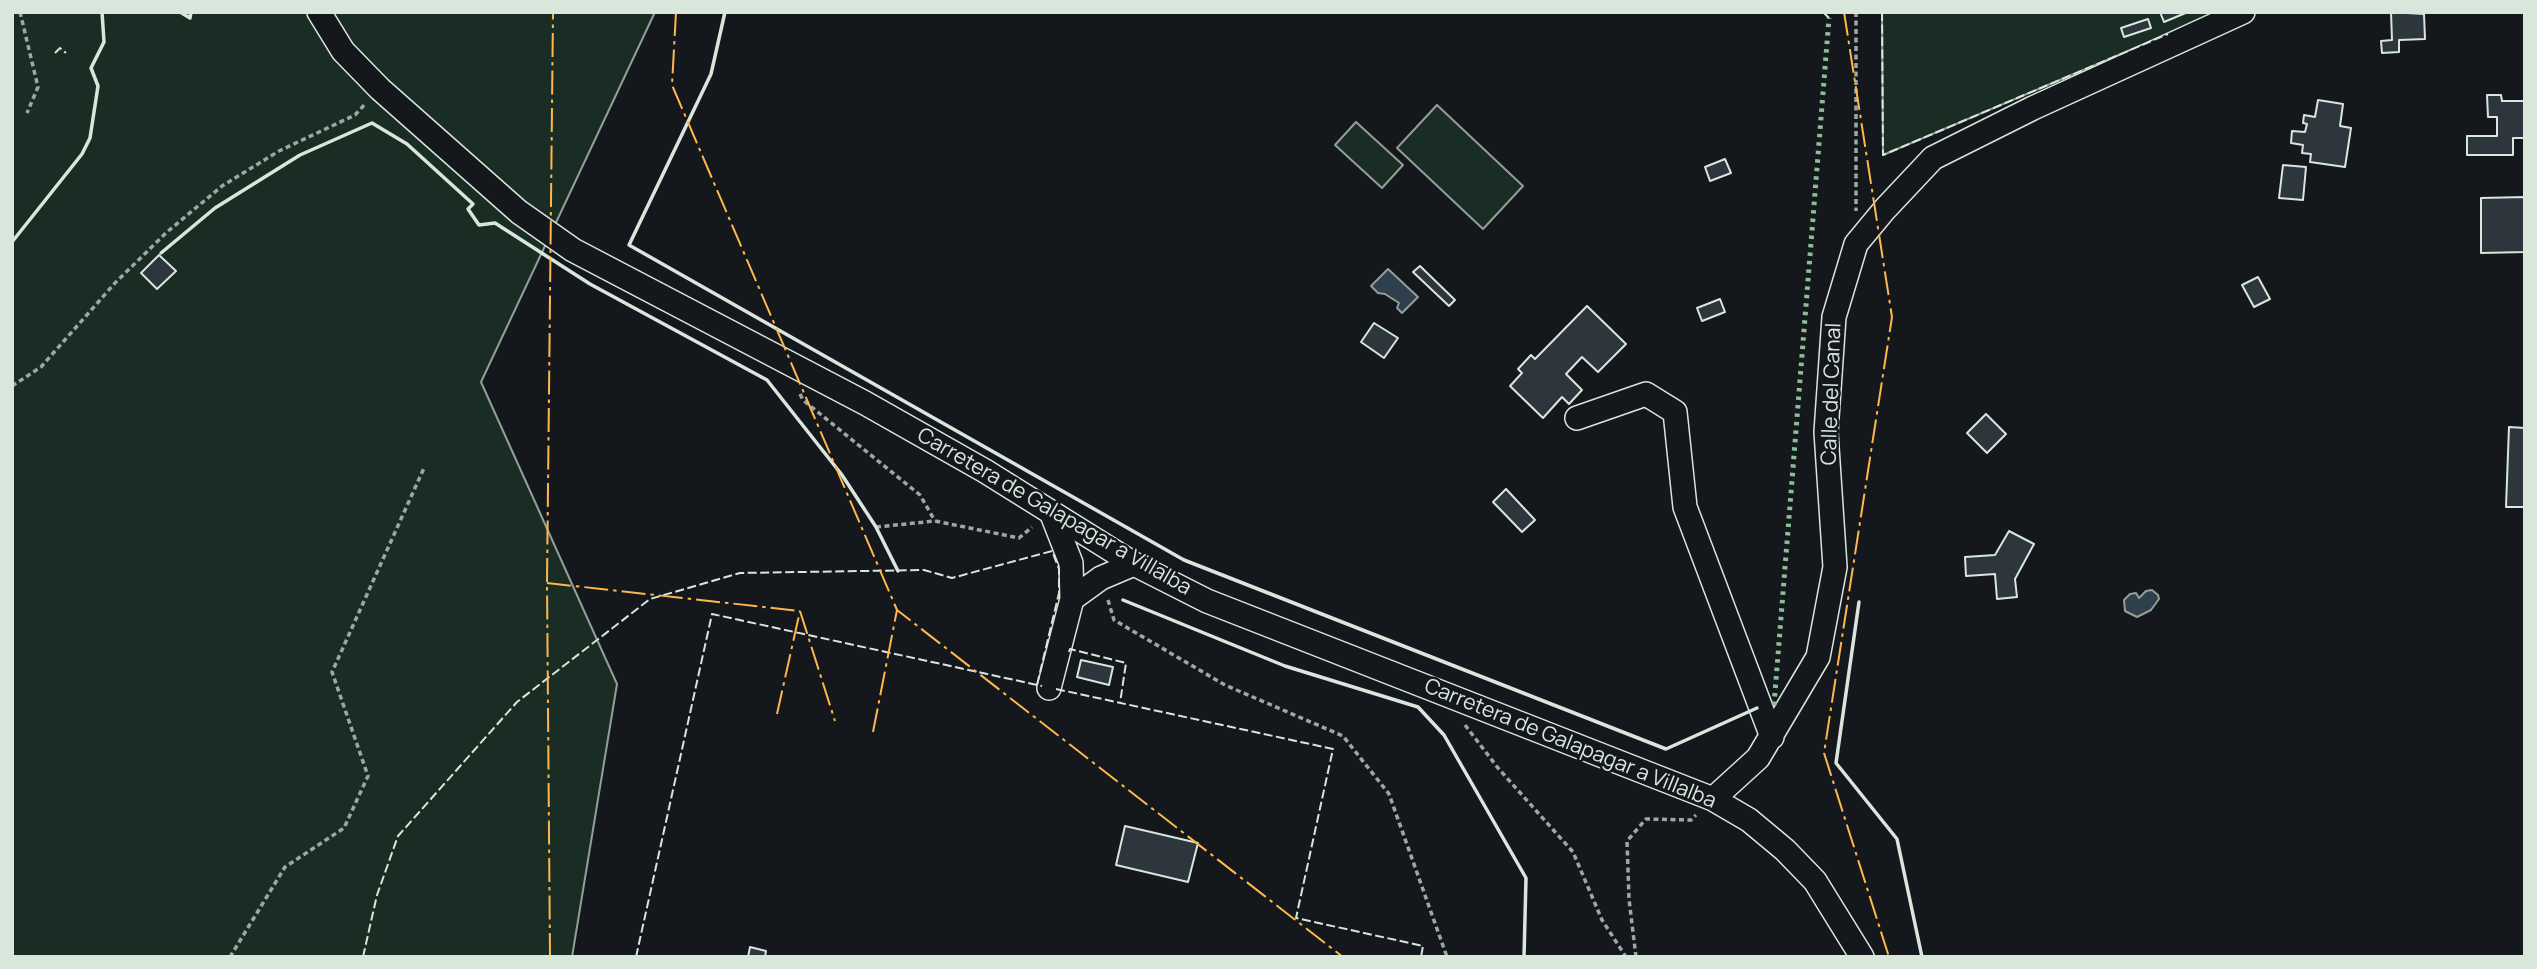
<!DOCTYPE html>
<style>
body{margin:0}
#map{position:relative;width:2537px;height:969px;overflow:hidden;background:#14181c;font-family:Manrope,sans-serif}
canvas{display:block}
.frame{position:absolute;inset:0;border:14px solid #d8e6dc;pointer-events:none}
</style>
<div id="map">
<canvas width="2537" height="969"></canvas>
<div class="frame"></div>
</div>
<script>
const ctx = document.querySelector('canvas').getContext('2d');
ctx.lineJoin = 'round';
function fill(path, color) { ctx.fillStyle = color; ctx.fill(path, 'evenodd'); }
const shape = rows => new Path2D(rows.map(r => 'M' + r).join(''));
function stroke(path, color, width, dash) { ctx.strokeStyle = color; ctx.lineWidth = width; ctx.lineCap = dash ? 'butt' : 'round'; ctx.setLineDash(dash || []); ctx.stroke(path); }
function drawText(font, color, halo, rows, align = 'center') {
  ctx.font = font + ' Manrope,sans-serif'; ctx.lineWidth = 5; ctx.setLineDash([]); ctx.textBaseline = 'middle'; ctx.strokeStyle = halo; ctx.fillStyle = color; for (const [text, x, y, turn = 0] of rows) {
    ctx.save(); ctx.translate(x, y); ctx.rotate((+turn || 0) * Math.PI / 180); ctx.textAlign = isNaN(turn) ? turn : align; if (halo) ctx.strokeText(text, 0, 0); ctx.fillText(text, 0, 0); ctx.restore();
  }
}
const green = shape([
 [12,12,655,12,481,382,617,684,572,957,12,957,12,12],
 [1882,12,2220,12,1883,155,1882,12],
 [1437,105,1523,186,1483,229,1397,148,1437,105],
 [1356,122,1403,165,1382,188,1335,145,1356,122]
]);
fill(green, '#1a2d24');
stroke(green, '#939e99', 2);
const water = shape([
 [1388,269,1418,297,1402,313,1397,308,1399,303,1385,294,1378,293,1371,286,1388,269],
 [2152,590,2158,595,2159,599,2151,610,2137,617,2125,611,2124,600,2130,594,2136,593,2139,598,2146,591,2152,590]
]);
fill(water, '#2f3f4d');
stroke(water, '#939e99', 2);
const building = shape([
 [2160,12,2188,12,2164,22,2160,12],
 [2391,12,2424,14,2425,39,2399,40,2399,52,2382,53,2381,41,2392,40,2391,12],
 [2148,19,2151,28,2124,37,2121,28,2148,19],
 [2487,95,2501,95,2502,101,2525,101,2525,138,2513,138,2513,155,2467,155,2467,136,2497,136,2497,117,2488,117,2487,95],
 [2318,100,2343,104,2340,126,2351,128,2345,167,2310,162,2311,154,2302,153,2303,145,2291,143,2292,131,2305,132,2307,124,2303,123,2304,115,2315,117,2318,100],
 [1725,159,1731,173,1710,181,1705,167,1725,159],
 [2283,165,2306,167,2303,200,2279,198,2283,165],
 [2525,197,2525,252,2481,253,2481,198,2525,197],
 [159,255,176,271,157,289,141,273,159,255],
 [1420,266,1455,300,1449,306,1413,272,1420,266],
 [2258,277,2270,299,2254,307,2242,285,2258,277],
 [1720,299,1725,312,1702,321,1697,308,1720,299],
 [1587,306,1626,344,1598,372,1582,357,1566,374,1582,390,1569,404,1562,397,1543,418,1510,386,1522,373,1518,369,1531,355,1535,359,1587,306],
 [1374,323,1398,338,1384,358,1361,342,1374,323],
 [1986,414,2006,434,1987,453,1967,433,1986,414],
 [2509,427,2525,428,2525,507,2506,507,2509,427],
 [1506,489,1535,520,1522,532,1493,502,1506,489],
 [2009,531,2034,544,2015,579,2017,597,1997,599,1995,574,1966,576,1965,557,1995,555,2009,531],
 [1081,660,1113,667,1109,685,1077,677,1081,660],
 [1125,826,1198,843,1188,882,1116,865,1125,826],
 [750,947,766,951,765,957,748,957,750,947]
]);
fill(building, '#2c363c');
stroke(building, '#d8e6dc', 2);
const minor = shape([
 [319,12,343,51,380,89,519,212,573,250,865,403,985,471,1134,564,1207,601,1713,799,1749,820,1785,850,1815,881,1862,957],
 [1577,418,1646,394,1675,412,1685,507,1772,737],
 [1051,512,1071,563,1072,599,1101,578,1134,564],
 [1049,688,1072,599],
 [1713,799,1758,758,1818,657,1835,567,1826,432,1834,317,1856,244,1885,209,1933,158,2033,108,2243,12]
]);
stroke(minor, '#d8e6dc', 26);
stroke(shape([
 [20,12,38,87,27,113],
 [1856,12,1856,211],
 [12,386,41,367,115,283,167,232,222,186,279,151,355,115,366,103],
 [800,394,803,400,920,495,935,521],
 [876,527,935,521,1019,538,1032,527],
 [1108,600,1114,620,1225,685,1343,736,1389,794,1447,957],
 [1465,725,1498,768,1573,852,1602,920,1626,957],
 [230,957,285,867,344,828,368,776,332,672,424,468],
 [1636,957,1629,899,1627,841,1646,819,1691,820,1696,815],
 [1650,957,1668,957]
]), '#9da8a2', 3.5, [5, 3.5]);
stroke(minor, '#14181c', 23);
stroke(shape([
 [1774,705,1829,18]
]), '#8ac095', 5, [3.5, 5]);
stroke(shape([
 [1823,12,1829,18],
 [1882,12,1883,155,2168,34],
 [55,53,60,48,66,53],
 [1069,652,1070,649,1126,663,1120,703],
 [1056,689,1333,749,1296,918,1423,946,1421,957],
 [363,957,377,895,398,836,517,702,650,599,740,573,924,570,952,578,1052,551,1059,569,1059,593,1037,685],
 [636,957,712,614,1042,686]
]), '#d8e6dc', 2, [9, 3.5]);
stroke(shape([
 [180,12,190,18,191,12],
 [725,12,711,74,629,245,1184,560,1666,749,1757,708],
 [12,242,82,154,90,138,98,86,91,68,104,42,102,12],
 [161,253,215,208,300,155,372,123,407,144,473,204,468,209,479,225,495,223,590,284,767,380,842,475,876,527,898,571],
 [1123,600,1285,666,1418,707,1444,735,1526,878,1524,957],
 [1859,602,1836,763,1897,839,1922,957]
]), '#d8e6dc', 3.5);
stroke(shape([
 [676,12,672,85,897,610,1343,957],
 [1844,12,1892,317,1824,753,1889,957],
 [547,583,800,611],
 [800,611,835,721],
 [777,714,800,611],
 [873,732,897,610],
 [550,957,547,583,553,12]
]), '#ffb74d', 2, [24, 5, 3.5, 5]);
drawText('21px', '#d8e6dc', '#14181c', [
 ["Calle del Canal",1832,394,-88],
 ["Carretera de Galapagar a Villalba",1054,512,30],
 ["Carretera de Galapagar a Villalba",1570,744,22]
]);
</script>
